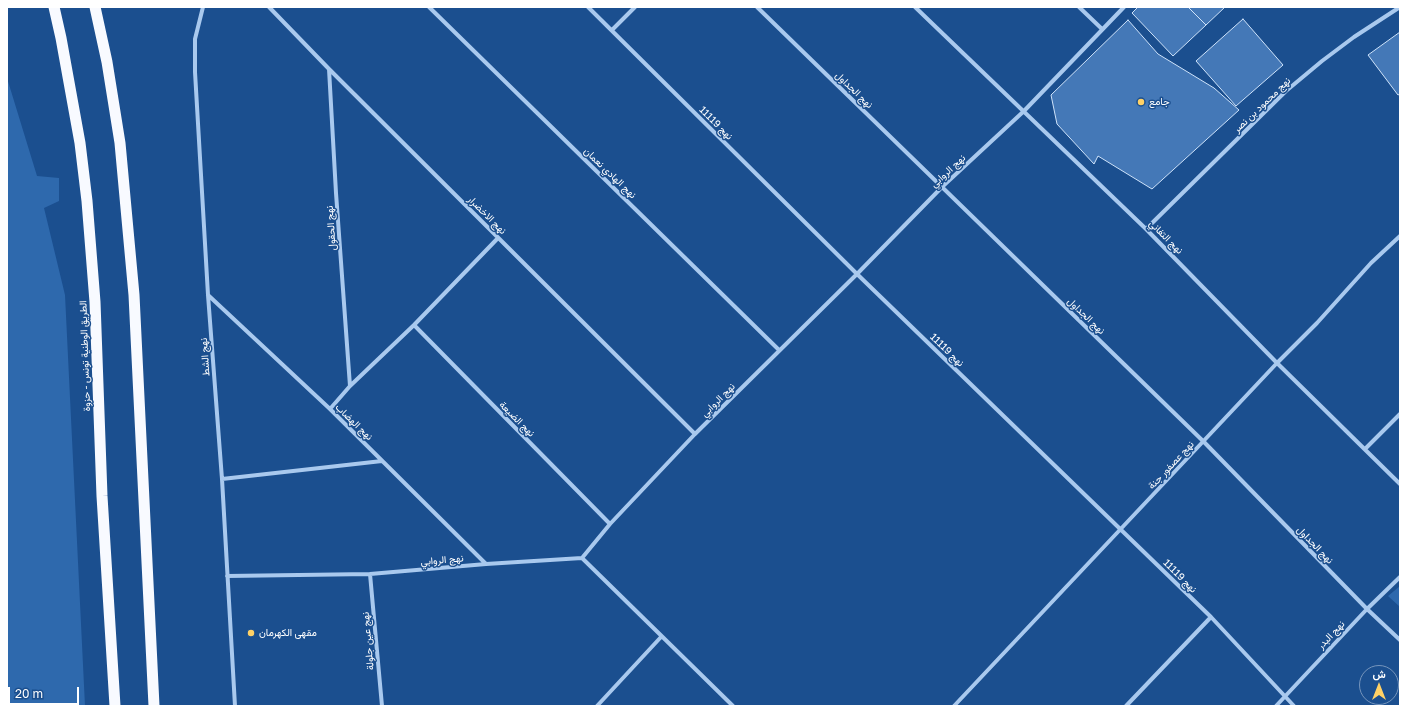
<!DOCTYPE html>
<meta charset="utf-8">
<style>
body{margin:0}
#map{position:relative;width:1407px;height:713px;overflow:hidden;background:#1b4f8f;font-family:"Golos Text",Vazirmatn,sans-serif}
canvas{display:block}
.frame{position:absolute;inset:0;border:8px solid #fff;pointer-events:none}
.north{position:absolute;left:1359px;top:665px;width:40px;height:40px;box-sizing:border-box;background:#1b4f8f;border:1px solid #7695bc;border-radius:50%;rotate:0deg;font-size:11px;font-weight:700;line-height:16px;text-align:center;color:#fff}
.north::after{content:'';display:block;margin:auto;width:14px;height:18px;background:#ffd166;clip-path:polygon(50% 0,100% 100%,50% 72%,0 100%)}
.scale{position:absolute;left:8px;top:687px;width:71px;height:18px;box-sizing:border-box;border:2px solid #fff;border-top:0;padding-left:5px;font-size:12px;line-height:14px;white-space:nowrap;color:#fff;-webkit-text-stroke:3px #1b4f8f;paint-order:stroke}
</style>
<div id="map">
<canvas width="1407" height="713"></canvas>
<div class="frame"></div>
<div class="north">ش</div>
<div class="scale">20 m</div>
</div>
<script>
const ctx = document.querySelector('canvas').getContext('2d');
ctx.lineJoin = 'round';
function fill(path, color) { ctx.fillStyle = color; ctx.fill(path, 'evenodd'); }
const shape = rows => new Path2D(rows.map(r => 'M' + r).join(''));
function stroke(path, color, width, dash) { ctx.strokeStyle = color; ctx.lineWidth = width; ctx.lineCap = dash ? 'butt' : 'round'; ctx.setLineDash(dash || []); ctx.stroke(path); }
function drawText(font, color, halo, rows, align = 'center') {
  ctx.font = font + ' "Golos Text",Vazirmatn,sans-serif'; ctx.lineWidth = 3; ctx.setLineDash([]); ctx.textBaseline = 'middle'; ctx.strokeStyle = halo; ctx.fillStyle = color; for (const [text, x, y, turn = 0] of rows) {
    ctx.save(); ctx.translate(x, y); ctx.rotate((+turn || 0) * Math.PI / 180); ctx.textAlign = isNaN(turn) ? turn : align; if (halo) ctx.strokeText(text, 0, 0); ctx.fillText(text, 0, 0); ctx.restore();
  }
}
fill(shape([
 [7,78,37,176,59,178,59,201,44,208,65,295,85,706,7,706],
 [1400,586,1400,607,1388,596]
]), '#2e69ad');
const building = shape([
 [1138,7,1188,7,1206,25,1173,56,1132,13,1138,7],
 [1188,7,1225,7,1206,25,1188,7],
 [1243,19,1283,65,1236,106,1196,61,1243,19],
 [1128,20,1158,54,1214,88,1239,110,1152,189,1098,156,1094,164,1057,124,1051,95,1128,20],
 [1400,32,1400,94,1398,95,1368,55,1400,32]
]);
fill(building, '#4478b7');
stroke(building, '#cfe3fa', 1);
stroke(shape([
 [203,7,195,39,195,72,208,295,222,479,235,706],
 [269,7,329,69,695,434],
 [429,7,779,350],
 [588,7,857,274,1211,617,1294,706],
 [757,7,1204,442,1367,609,1400,640],
 [915,7,1146,229,1277,363,1400,484],
 [1079,7,1102,29],
 [612,30,635,7],
 [329,69,336,193,350,386],
 [1146,229,1286,91,1322,61,1354,37,1400,7],
 [208,295,330,409,486,564],
 [414,325,610,524],
 [330,409,350,386,414,325,498,238],
 [1365,449,1400,414],
 [222,479,382,461],
 [582,558,733,706],
 [370,574,382,706],
 [227,576,370,574,486,564,582,558,610,524,695,434,857,274,942,187,1024,111,1124,7],
 [597,706,661,637],
 [954,706,1277,363,1317,323,1371,263,1400,236],
 [1126,706,1211,617],
 [1276,706,1367,609,1400,577]
]), '#a9c9ee', 4);
stroke(shape([
 [54,7,61,38,80,143,87,201,95,302,102,496,115,706],
 [95,7,107,62,120,143,134,295,154,706]
]), '#f8faff', 11);
for (const [x, y, r, color] of [
 [1141,102,4,"#ffd166"],
 [251,633,4,"#ffd166"]
]) { const dot = new Path2D(); dot.arc(x, y, r, 0, 2 * Math.PI); ctx.fillStyle = color; ctx.fill(dot); stroke(dot, '#1b4f8f', 1.5); }
drawText('10px', '#fff', '#1b4f8f', [
 ["نهج الجداول",854,90,44],
 ["نهج محمود بن نصر",1262,105,-44],
 ["نهج 11119",716,123,45],
 ["نهج الروابي",948,171,-43],
 ["نهج الهادي نعمان",610,173,44],
 ["نهج الاخضرار",487,215,45],
 ["نهج الحقول",331,228,-94],
 ["نهج التفاني",1166,237,45],
 ["نهج الجداول",1086,316,44],
 ["نهج 11119",947,350,44],
 ["الطريق الوطنية تونس - حزوة",85,356,-92],
 ["نهج الشط",205,357,-94],
 ["نهج الروابي",718,400,-45],
 ["نهج الضيعة",517,419,45],
 ["نهج الهضاب",354,422,44],
 ["نهج عصفور جنة",1171,465,-47],
 ["نهج الجداول",1315,545,46],
 ["نهج الروابي",442,560,-5],
 ["نهج 11119",1180,576,45],
 ["نهج البدر",1331,635,-47],
 ["نهج عين جلولة",368,641,-95]
]);
drawText('10px', '#fff', '#1b4f8f', [
 ["جامع",1149,102],
 ["مقهى الكهرمان",259,633]
], 'left');
</script>
